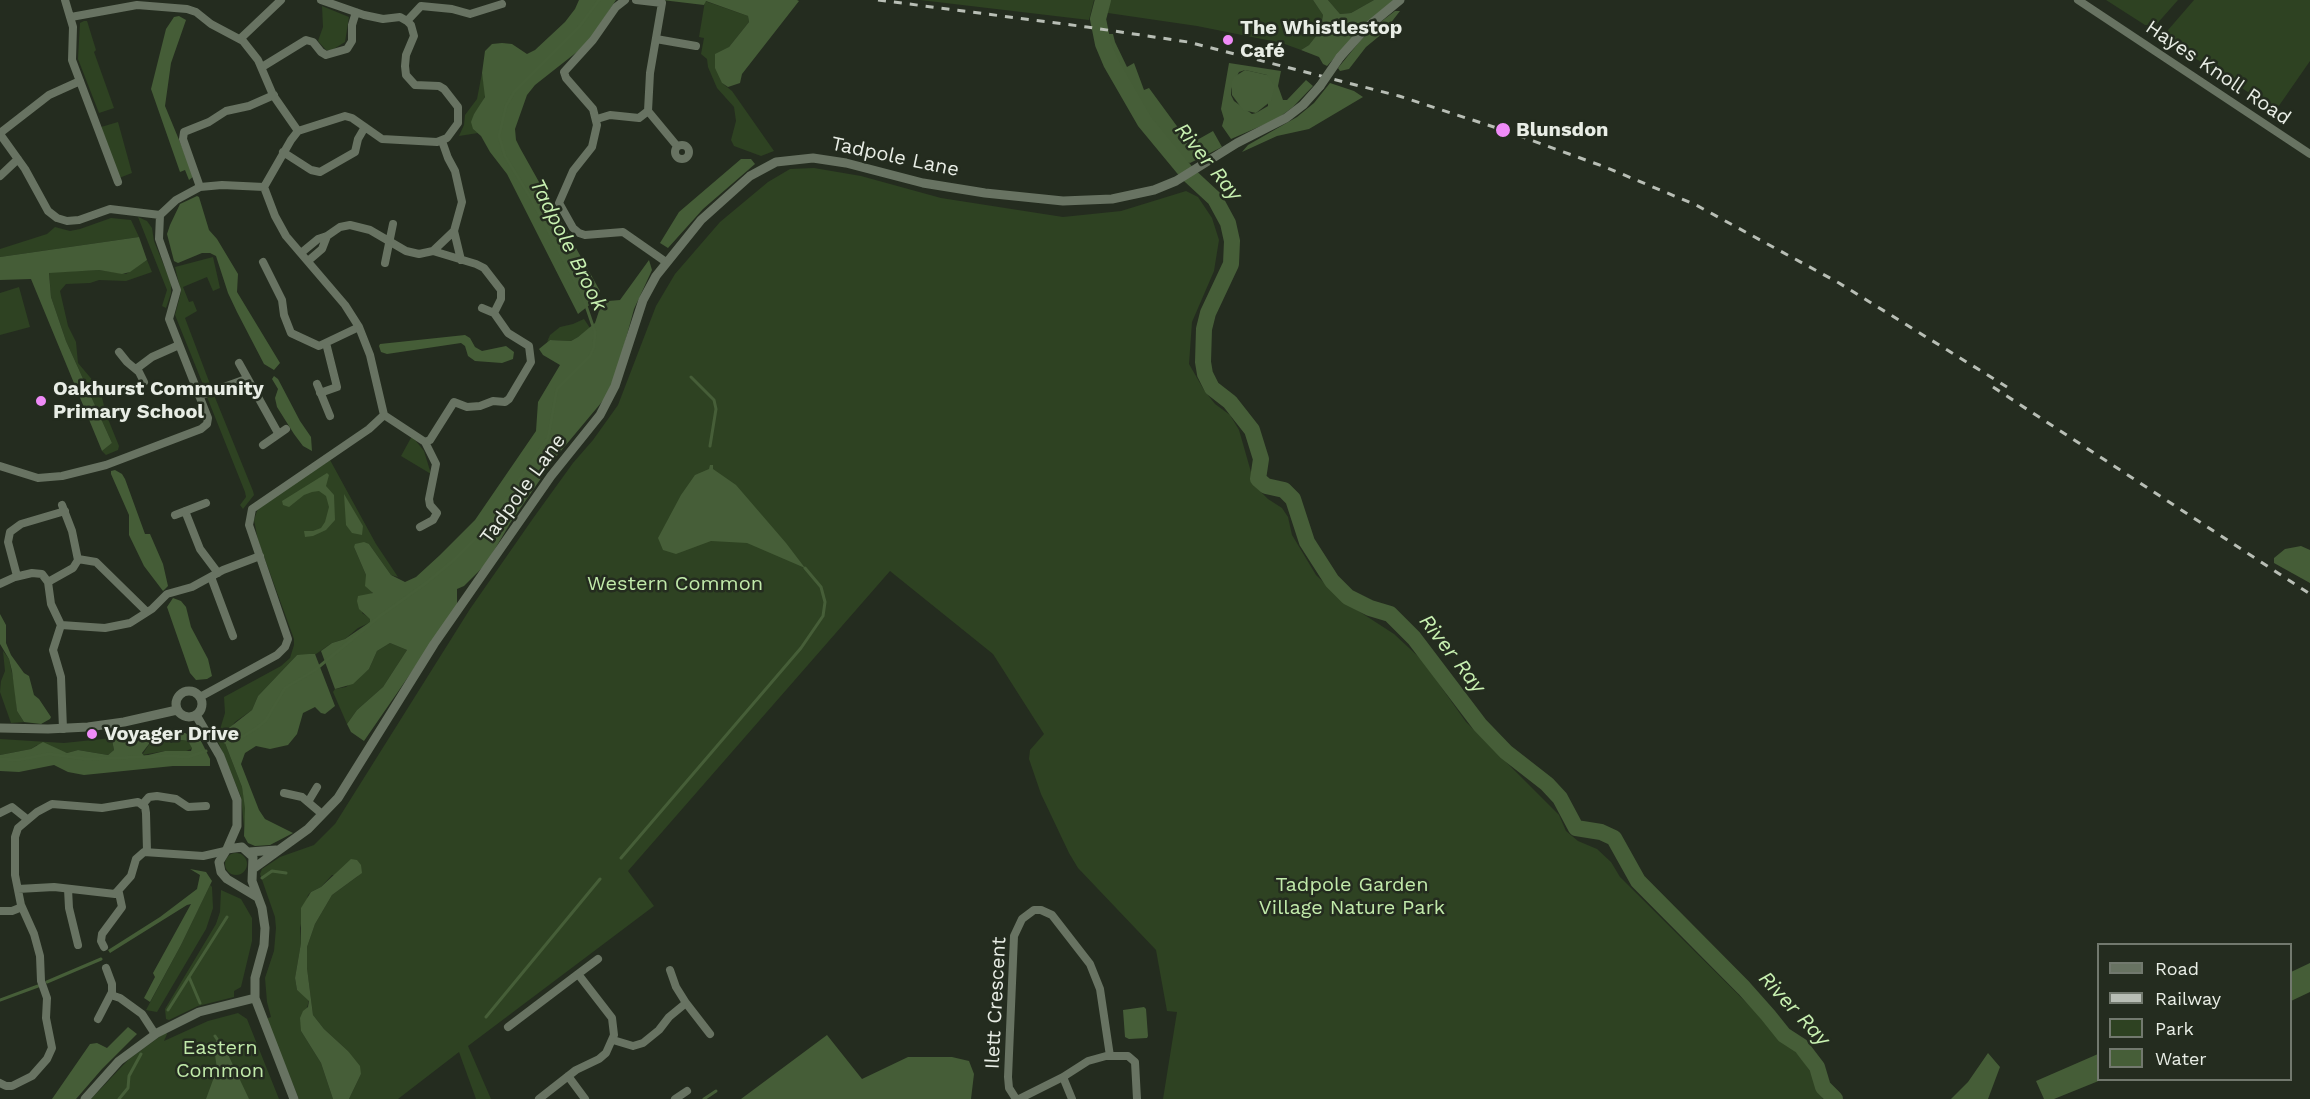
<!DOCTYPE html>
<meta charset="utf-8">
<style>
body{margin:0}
#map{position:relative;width:2310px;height:1099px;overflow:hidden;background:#242c1f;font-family:"Work Sans",sans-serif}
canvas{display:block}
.legend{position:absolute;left:2097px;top:943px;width:195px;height:138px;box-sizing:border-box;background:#242c1f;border:2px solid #72796e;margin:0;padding:8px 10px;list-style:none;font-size:18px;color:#e8ede5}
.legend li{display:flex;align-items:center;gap:12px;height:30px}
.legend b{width:30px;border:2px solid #72796e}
</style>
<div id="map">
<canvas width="2310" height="1099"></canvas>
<ul class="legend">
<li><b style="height:8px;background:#687362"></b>Road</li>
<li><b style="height:8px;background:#b8beb5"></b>Railway</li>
<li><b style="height:16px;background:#2e4222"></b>Park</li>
<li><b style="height:16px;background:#465e38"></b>Water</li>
</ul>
</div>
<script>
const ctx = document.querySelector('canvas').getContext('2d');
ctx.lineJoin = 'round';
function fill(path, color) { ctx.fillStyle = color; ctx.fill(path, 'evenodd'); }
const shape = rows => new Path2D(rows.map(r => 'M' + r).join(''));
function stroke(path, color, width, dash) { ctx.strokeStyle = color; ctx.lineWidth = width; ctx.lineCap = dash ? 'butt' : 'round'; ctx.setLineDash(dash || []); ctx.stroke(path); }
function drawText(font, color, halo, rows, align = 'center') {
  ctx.font = font + ' "Work Sans",sans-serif'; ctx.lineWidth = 5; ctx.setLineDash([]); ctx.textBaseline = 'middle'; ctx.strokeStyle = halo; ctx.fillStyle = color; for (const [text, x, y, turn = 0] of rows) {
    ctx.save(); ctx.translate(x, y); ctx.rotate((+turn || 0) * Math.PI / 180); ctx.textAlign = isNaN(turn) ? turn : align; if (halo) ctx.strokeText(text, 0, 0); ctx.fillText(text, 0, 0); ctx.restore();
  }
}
fill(shape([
 [920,0,1094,0,1089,20],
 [1106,0,1313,0,1323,15,1320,31,1309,45,1301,50,1282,43,1197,26,1108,13,1104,8],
 [1328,0,1374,0,1351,13,1340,14],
 [2106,0,2178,0,2155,26,2145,25],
 [2194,0,2310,0,2310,61,2276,110,2162,37],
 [705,1,748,16,749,22,729,47,722,83,732,91,774,151,761,156,734,146,731,140,736,121,734,107,717,88,708,67,707,59,701,54,704,38,699,37],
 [322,6,349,17,345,42,332,50,326,50,318,41,323,27],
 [84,21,87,21,88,24,96,50,94,52,114,108,99,113,78,59,80,23],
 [482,73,486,93,482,104,474,114,473,129,478,133,459,136,464,125,465,115,477,99],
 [118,122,132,173,119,178,101,127],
 [814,168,861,176,941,198,1063,217,1121,211,1186,191,1198,197,1212,218,1219,240,1214,271,1192,322,1189,364,1204,390,1215,404,1230,415,1239,430,1255,486,1268,499,1282,508,1288,517,1292,535,1316,575,1343,601,1394,634,1422,660,1466,722,1559,815,1566,831,1578,841,1597,849,1611,862,1620,877,1800,1056,1810,1071,1823,1099,1163,1099,1177,1012,1167,1011,1156,950,1078,868,1069,853,1041,794,1029,759,1030,750,1044,734,993,654,890,571,628,871,654,906,468,1046,491,1099,476,1099,459,1052,398,1099,349,1099,361,1074,348,1051,324,1029,313,1015,307,968,307,947,315,924,332,895,358,876,332,875,321,887,311,892,308,895,300,928,301,943,295,978,297,990,309,1000,301,1031,321,1063,333,1099,299,1099,266,1019,271,1017,267,1002,265,978,274,951,276,928,275,917,260,874,262,869,280,857,314,845,335,824,470,609,534,517,573,463,593,440,618,405,656,306,675,274,720,222,768,182,790,169],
 [138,217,147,221,152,228,154,241,171,283,171,293,166,308,162,306,167,290],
 [111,218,131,220,139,237,0,257,0,249,47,234,55,227,70,231,80,229],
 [213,257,220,288,213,291,207,277,183,287,189,302,193,301,197,311,185,318,210,384,204,387,175,315,181,292,175,267],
 [147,260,152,272,126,281,99,280,90,283,66,284,60,291,68,326,76,342,78,363,100,389,106,414,119,446,118,450,106,455,102,451,112,443,66,341,51,297,49,272,99,270,126,274],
 [19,287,30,327,0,335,0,293],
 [584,319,590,328,578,337,571,341,550,340,547,342,550,335,560,327,573,324],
 [214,395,253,491,254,495,243,509,240,505,246,497,245,492,207,397],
 [412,436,424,451,431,474,401,456],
 [330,460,376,544,398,577,391,575,369,544,354,547,366,575,367,587,373,591,362,613,371,619,371,622,358,628,345,639,332,643,313,656,297,655,258,696,252,710,235,722,223,738,242,787,246,808,244,827,241,797,217,739,225,713,224,697,281,666,290,658,294,645,294,639,258,540,254,520,258,508],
 [390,643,407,650,383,687,357,710,347,724,333,692,335,689,346,687,369,669,377,651],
 [3,651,9,659,15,687,17,711,24,722,11,723,0,692,1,681,5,671],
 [153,729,168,731,160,734,171,743,182,740,188,741,193,748,184,752,165,751,142,755,150,743,146,735,140,732],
 [121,737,112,740,114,750,108,755,78,750,67,753,37,745,31,749,0,755,0,739,64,743],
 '225 864a11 11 0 1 1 22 0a11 11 0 1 1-22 0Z',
 [210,885,212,887,213,908,206,929,157,1012,146,1010,181,945],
 [221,890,241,899,252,918,252,941,241,987,234,991,234,997,198,1006,169,1020,166,1019,165,1009,216,924,220,912],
 [238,1013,247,1019,279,1099,91,1099,129,1059,166,1032,167,1034,164,1041,208,1021]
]), '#2e4222');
fill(shape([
 [579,0,616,0,593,35,582,48,535,85,527,95,515,129,516,140,520,148,600,291,597,299,578,314,507,174,490,152,481,136,473,129,471,122,474,114,485,97,482,73,485,51,492,44,502,43,512,44,527,54,535,50,565,22,575,9],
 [662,0,797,0,799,1,742,74,740,83,728,87,722,83,715,68,715,54,729,47,749,22,748,16,706,1,704,5],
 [1313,0,1328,0,1340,14,1351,13,1374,0,1394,0,1365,25,1327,66,1323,64,1319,57,1301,50,1309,45,1320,31,1323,15],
 [1395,11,1400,11,1383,33,1366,47,1349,69,1340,71,1338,68,1360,41,1374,27],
 [179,16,186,20,171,63,165,106,194,176,189,180,185,170,180,172,151,89,166,29,174,17],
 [1105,34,1113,34,1115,42,1127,67,1134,63,1144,90,1149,88,1190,144,1213,131,1222,147,1190,163,1182,160,1143,108,1109,49],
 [1229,63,1281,71,1278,86,1283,100,1287,100,1306,80,1313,86,1293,107,1277,119,1231,139,1222,126,1224,119,1221,109],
 [1245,70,1267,75,1268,106,1256,113,1252,114,1234,101,1231,95,1231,89,1239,72],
 [1330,83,1354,91,1363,97,1309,129,1277,136,1242,152,1248,145,1297,117,1314,103],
 [741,159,751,159,755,164,703,209,668,248,660,243,679,212],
 [197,196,199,197,209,230,217,239,238,274,237,292,280,363,274,370,264,364,237,312,228,293,216,256,210,253,202,253,178,263,174,261,167,234,170,225,180,204],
 [139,237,147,260,130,272,122,274,99,270,49,273,51,297,66,341,112,443,102,451,31,279,0,280,0,257],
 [649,260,652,270,634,309,618,368,606,397,555,458,511,522,486,564,464,586,457,589,457,606,364,741,351,732,347,724,357,710,383,687,407,650,390,643,377,651,369,669,353,684,335,689,321,651,332,643,345,639,370,622,370,619,359,609,357,601,358,596,373,593,365,586,366,575,354,547,355,544,364,542,369,544,391,575,405,582,416,577,440,555,475,520,536,431,538,402,560,365,543,355,539,349,550,340,571,341,578,337,595,323,599,311,608,301,620,300],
 [465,335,470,338,475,347,482,351,506,346,514,352,513,359,502,363,475,361,468,356,465,346,461,343,387,354,381,352,379,346,380,344],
 [274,376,278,379,300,421,311,437,312,451,303,446,294,434,277,407,275,398,278,389,272,379],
 [115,470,122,474,125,479,145,534,150,534,163,564,168,586,163,591,144,566,129,535,129,515,111,474,111,471],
 [327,473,329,475,326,486,334,495,335,520,326,530,313,536,305,537,304,531,313,531,321,528,325,522,329,507,326,496,319,491,312,492,304,495,289,507,283,505,282,501],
 [344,494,363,526,362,535,352,533,346,525],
 [2301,546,2310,550,2310,583,2274,563,2274,558,2285,549],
 [173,598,181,601,186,607,191,627,208,659,212,676,207,679,196,680,190,673,167,607],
 [0,614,6,625,6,643,11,655,24,673,29,676,34,695,39,699,51,717,50,719,41,724,24,722,17,711,12,671,9,659,0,644],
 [309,654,315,654,335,706,325,714,321,713,315,707,303,713,297,734,288,745,270,749,256,746,245,753,241,764,259,810,265,819,293,833,270,845,255,846,248,843,244,836,245,808,242,787,223,738,225,731,252,710,258,696,297,655],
 [168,731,185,733,201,741,210,759,210,766,173,766,84,775,68,772,54,765,19,772,0,771,0,755,31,749,43,742,67,753,78,750,108,755,114,750,112,740,134,732,140,732,152,740,142,753,144,756,165,751,191,751,192,748,188,741,182,740,165,742,160,734],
 [190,869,206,872,212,881,181,945,150,1002,144,998,155,977,153,973,191,904,187,905,110,953,108,950,160,917,197,889,200,875],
 [2310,963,2310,992,2291,1001,2291,972],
 [128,1027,137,1034,102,1069,76,1099,52,1099,90,1044,97,1043,107,1048],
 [827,1035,862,1079,908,1057,952,1057,969,1061,974,1074,971,1099,741,1099],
 [1988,1053,2000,1067,1988,1099,1951,1099,1968,1082],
 [2098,1054,2098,1080,2101,1080,2054,1099,2044,1099,2036,1081]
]), '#455d37');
fill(shape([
 [1245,70,1267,75,1275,86,1271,101,1256,113,1243,110,1232,95,1231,83,1234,77],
 [710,465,713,465,713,469,736,485,786,543,805,568,747,543,711,541,676,554,663,550,658,538,681,495,695,475,709,469],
 [351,859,357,860,361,865,362,873,332,895,315,924,307,947,307,968,313,1015,324,1029,348,1051,360,1066,361,1074,349,1099,333,1099,321,1063,301,1031,300,1018,303,1011,308,1007,309,1001,297,990,295,978,301,943,301,908,311,892,321,887],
 [1144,1007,1146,1009,1148,1036,1147,1038,1129,1039,1125,1037,1123,1010],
 [217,1039,224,1046,249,1099,206,1099,217,1069,214,1048]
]), '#465e38');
stroke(shape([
 [691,377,714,400,716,409,710,446],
 [225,742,239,739,258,727,266,720,285,688,315,670,380,616,426,583,455,559,477,537,493,518,548,438,557,389,590,356,594,347,595,332,582,294,532,200,505,156,499,136,506,106,514,92,579,27,599,0],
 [0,759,18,760,49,754,86,759,168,756,188,757,206,751],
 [621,858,801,648,823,616,825,602,821,587,805,568],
 [262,878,272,871,286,873],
 [189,977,200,1003],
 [47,982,101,959],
 [0,1000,38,986],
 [168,1010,227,917],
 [486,1017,600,879],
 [215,1036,217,1039],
 [119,1099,128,1088,129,1076,141,1054],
 [704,1099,716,1091]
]), '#465e38', 3);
stroke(shape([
 [1103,0,1098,19,1103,44,1111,63,1145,122,1188,174,1215,199,1228,223,1232,241,1231,264,1208,313,1204,329,1203,362,1205,374,1212,388,1230,402,1252,430,1261,459,1258,479,1266,486,1284,490,1293,499,1307,542,1332,581,1348,597,1370,608,1390,614,1414,638,1480,725,1506,752,1547,784,1560,798,1576,828,1601,832,1614,838,1638,881,1744,988,1768,1015,1784,1035,1801,1046,1817,1067,1823,1087,1835,1099]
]), '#465e38', 16);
stroke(shape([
 [65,0,73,27,72,60,118,182],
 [625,0,616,7,593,40,564,72,566,78,593,109,597,125,592,147,573,171,559,203,573,228,579,233,585,235,623,232,666,262],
 [2078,0,2310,154],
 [71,17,137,5,187,9,196,12,211,24,243,41,258,60,273,95,298,131,291,140,264,187],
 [407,21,421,6,452,9,470,14,502,4],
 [240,39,281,0],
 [656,39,696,46],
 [262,67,306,40,313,42,321,52,326,55,347,49,352,41,352,25,356,12],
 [648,111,677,146],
 [597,119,610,115,639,118,648,111,650,73,662,3,636,0],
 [298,131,345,116,352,118,382,139,437,142,447,138,458,123,458,107,444,89,439,86,415,85,406,75,405,66,406,55,414,36,411,25,407,21,400,17,383,19,364,15,321,0],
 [0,133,49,95,80,81],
 [0,134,25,169,48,211,57,218,67,221,79,220,110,209,160,215],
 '675 152a7 7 0 1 1 14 0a7 7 0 1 1-14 0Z',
 [283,152,311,170,320,172,355,152,358,139,365,127],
 [0,176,18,159],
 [200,187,183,139,184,132,209,122,226,111,249,106,274,95],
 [160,215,176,200,200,187,222,185,264,187,275,216,286,236,345,305,359,327,370,355,384,415,369,429,252,509,249,525,288,639,285,647,277,655,200,697],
 [454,231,461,260],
 [433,251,454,231,462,202,455,171,448,158,442,141],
 [301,253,318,239,327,236,340,227,350,225,370,230,406,251,419,254,433,251,476,264,484,268,501,290,501,299,494,313,508,333,529,346,531,362,509,399,505,402,493,401,480,406,467,407,454,402,430,440,425,442,384,415],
 [308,261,322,249,327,236],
 [263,262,282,300,284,315,291,333,319,346,359,327],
 [385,263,393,224],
 [482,308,494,313],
 [119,352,127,362,139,372,144,382],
 [239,363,278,433],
 [136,369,152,357,179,345],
 [317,384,330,416],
 [320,393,337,387,326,343],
 [199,396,246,379],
 [263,445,286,429],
 [0,466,38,478,62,476,106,465,201,429,207,424,208,418,169,319,177,290,159,239,160,215],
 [185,511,200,549,218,573],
 [175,515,206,503],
 [420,527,433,520,437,513,430,505,429,499,436,464,425,442],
 [78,559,96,562,147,612],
 [17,576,8,542,10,532,21,524,65,511],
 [211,577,233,636],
 [48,582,73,568,78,560,72,531,62,505],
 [0,584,15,577,32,573,42,574,48,582,51,604,61,625,53,650,61,677,63,729],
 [61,625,105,628,130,623,152,609,167,594,192,587,223,570,260,556],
 [284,793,302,797,322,814],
 [308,802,317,787],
 [142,805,149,797,157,796,176,799,188,807,206,806],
 [0,813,12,807,27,819],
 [18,889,54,887,115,894,131,876,136,859,144,852,203,856,225,851],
 [68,889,69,908,78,945],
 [0,911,12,911,22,907],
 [104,947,101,941,102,934,122,907,119,893],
 [670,970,676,987,686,1003],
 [578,974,598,959],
 [111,995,120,998,142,1014,155,1034],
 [98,1019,112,992,112,984,106,968],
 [508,1027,578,974,612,1018,614,1035,606,1053,599,1059,576,1070,539,1099],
 [613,1040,633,1046,643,1043,659,1030,669,1017,686,1003,710,1034],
 [568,1076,585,1099],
 [1063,1077,1072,1099],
 [0,1083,6,1086,12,1086,32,1076,47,1059,52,1048,46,1018,47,998,41,981,40,956,34,934,21,905,15,875,15,837,18,828,37,812,52,804,102,808,138,802,145,807,146,813,147,851],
 [675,1099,687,1091],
 [1016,1099,1009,1088,1008,1077,1014,936,1022,919,1034,910,1041,910,1052,915,1090,964,1100,989,1110,1056],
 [1019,1099,1063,1077,1088,1061,1106,1056,1128,1056,1135,1062,1137,1099]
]), '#687362', 8);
stroke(shape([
 [1340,57,1366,28,1400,0],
 '176 704a13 13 0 1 1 26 0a13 13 0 1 1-26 0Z',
 [196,715,220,756,237,800,237,826,227,849],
 [0,728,48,729,88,727,124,722,177,710],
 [249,852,276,850],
 [254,868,308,829,338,798,434,644,551,476,600,415,615,386,643,300,656,276,701,220,750,176,776,162,813,158,846,163,923,183,985,193,1063,201,1112,199,1154,190,1176,181,1237,143,1286,118,1303,105,1320,86],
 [257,897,227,879,221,872,219,862,227,849,242,847,253,857,252,881,262,908,265,928,264,945,255,978,255,998,294,1099],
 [85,1099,119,1061,157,1033,199,1012,255,998]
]), '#687362', 9);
stroke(shape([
 [878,0,1087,27,1188,42,1399,96,1503,130,1605,167,1696,205,1839,283,2007,387],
 [1993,387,2310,594]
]), '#b8beb5', 3, [8, 8]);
stroke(shape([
 [1320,86,1340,57]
]), '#687362', 9);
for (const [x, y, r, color] of [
 [1228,40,6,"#ef8bf7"],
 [1503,130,8,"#ef8bf7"],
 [41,401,6,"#ef8bf7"],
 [92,734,6,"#ef8bf7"]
]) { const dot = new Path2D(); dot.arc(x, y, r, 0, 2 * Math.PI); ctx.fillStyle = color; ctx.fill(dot); stroke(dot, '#242c1f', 2); }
drawText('bold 20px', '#e8ede5', '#242c1f', [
 ["The Whistlestop",1240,28],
 ["Café",1240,51],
 ["Blunsdon",1516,130],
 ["Oakhurst Community",53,389],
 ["Primary School",53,412],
 ["Voyager Drive",104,734]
], 'left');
drawText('20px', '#e8ede5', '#242c1f', [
 ["Hayes Knoll Road",2218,73,34],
 ["Tadpole Lane",895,157,12],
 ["Tadpole Lane",523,489,-54],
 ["Ilett Crescent",996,1003,-87]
]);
drawText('20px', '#c1eaaa', '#242c1f', [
 ["Western Common",675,584],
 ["Tadpole Garden",1352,885],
 ["Village Nature Park",1352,908],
 ["Eastern",220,1048],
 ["Common",220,1071]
]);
drawText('italic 21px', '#c8f1b1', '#242c1f', [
 ["River Ray",1208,162,51],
 ["Tadpole Brook",568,245,63],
 ["River Ray",1452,654,52],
 ["River Ray",1794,1009,47]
]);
</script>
